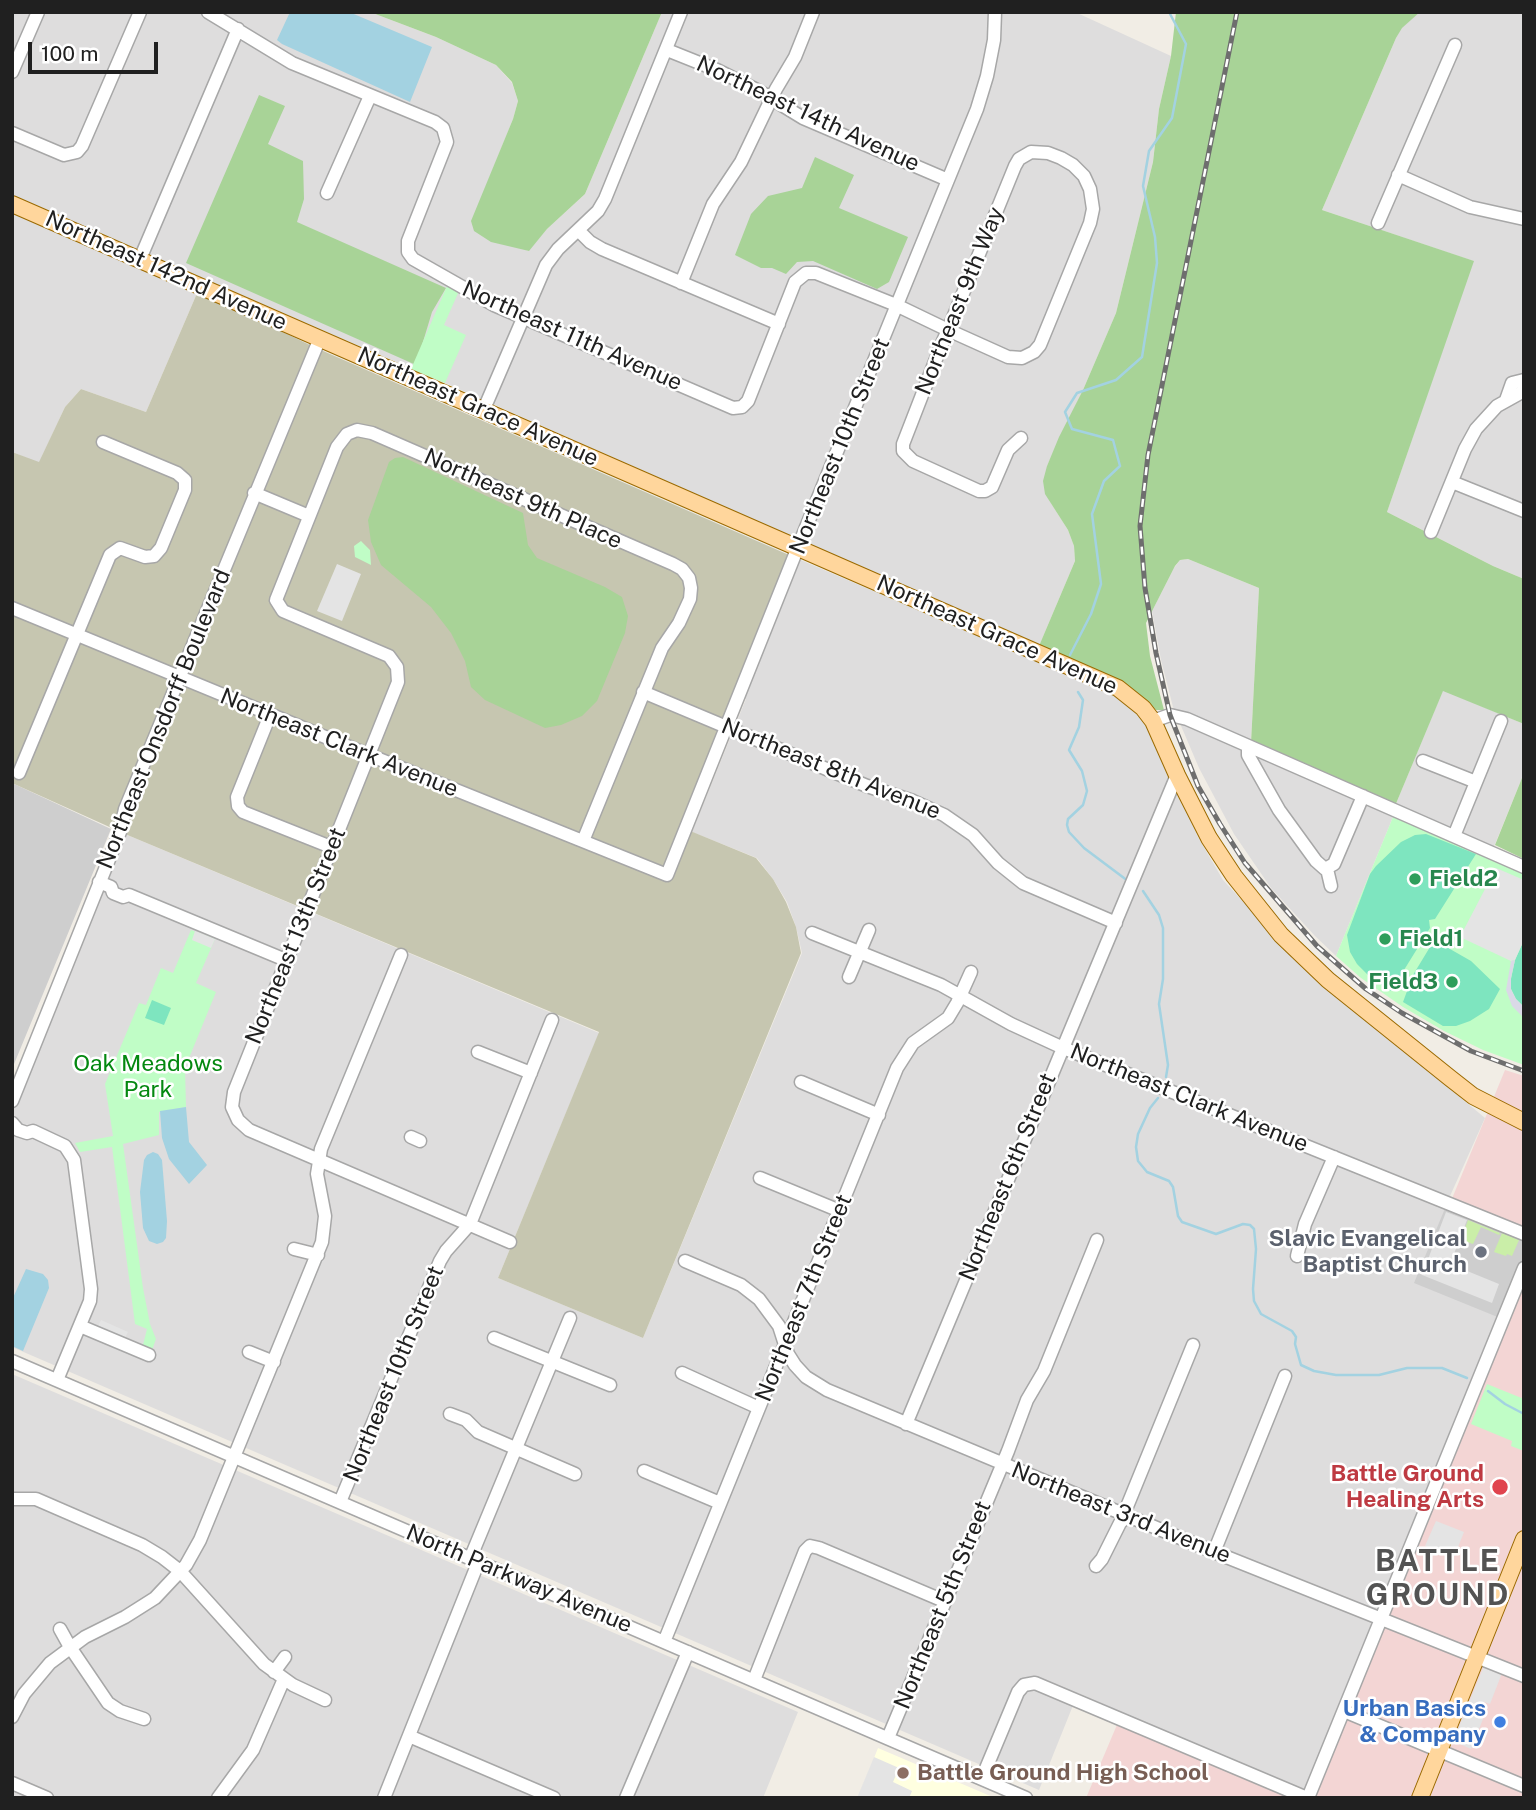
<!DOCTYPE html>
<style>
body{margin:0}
#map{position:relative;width:1536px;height:1810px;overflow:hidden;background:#f1ede5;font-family:"Public Sans",sans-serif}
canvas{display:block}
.frame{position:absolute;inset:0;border:14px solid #202020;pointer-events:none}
.scale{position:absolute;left:28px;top:42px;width:130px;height:32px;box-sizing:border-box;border:4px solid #202020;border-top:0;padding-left:9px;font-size:21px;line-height:24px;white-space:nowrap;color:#202020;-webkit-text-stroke:5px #fff;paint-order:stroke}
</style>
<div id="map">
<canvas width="1536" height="1810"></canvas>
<div class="frame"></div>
<div class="scale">100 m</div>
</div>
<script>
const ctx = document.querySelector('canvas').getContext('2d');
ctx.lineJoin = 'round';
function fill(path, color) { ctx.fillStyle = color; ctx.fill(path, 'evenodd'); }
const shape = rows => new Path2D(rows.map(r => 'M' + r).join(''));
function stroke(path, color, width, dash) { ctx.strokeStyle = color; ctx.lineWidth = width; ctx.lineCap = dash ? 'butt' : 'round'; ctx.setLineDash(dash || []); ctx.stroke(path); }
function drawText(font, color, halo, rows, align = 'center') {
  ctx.font = font + ' "Public Sans",sans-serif'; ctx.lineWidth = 5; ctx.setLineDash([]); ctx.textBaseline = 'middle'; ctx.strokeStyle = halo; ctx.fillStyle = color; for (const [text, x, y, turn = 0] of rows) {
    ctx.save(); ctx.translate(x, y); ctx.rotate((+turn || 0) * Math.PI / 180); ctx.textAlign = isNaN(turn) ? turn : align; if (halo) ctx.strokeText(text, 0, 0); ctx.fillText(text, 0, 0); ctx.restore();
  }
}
fill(shape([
 [12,12,370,12,436,37,496,65,512,83,518,101,513,119,472,221,528,251,547,229,585,194,662,12,1075,12,1171,56,1159,109,1153,162,1116,313,1083,390,1047,466,1051,503,1068,530,1074,546,1075,561,1039,646,445,383,12,196],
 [1420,12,1524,12,1524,579,1493,566,1387,512,1473,261,1322,210,1396,38,1401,28],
 [12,212,198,291,146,412,81,389,65,407,39,463,12,452],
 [789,555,1112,693,1129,704,1147,724,1198,837,1223,880,1302,965,1485,1118,1446,1205,1524,1260,1303,1792,1078,1693,1039,1790,12,1347,12,1115,125,834,599,1033,498,1278,643,1338,802,953,796,927,787,902,773,879,757,858,692,832,746,699,733,694],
 [1188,559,1259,588,1251,743,1395,806,1443,690,1524,724,1524,773,1489,859,1393,817,1336,956,1315,936,1271,888,1234,834,1199,768,1173,707,1161,660,1152,611,1174,568,1180,560],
 [12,1374,798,1712,763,1798,12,1798]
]), '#dedddd');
fill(shape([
 [1505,1070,1524,1076,1524,1231,1451,1201],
 [1524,1268,1524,1798,1086,1798,1119,1720,1301,1797]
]), '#f3d5d4');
fill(shape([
 [878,1748,995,1798,858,1798]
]), '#ffffe0');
fill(shape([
 [12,783,111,829,12,1069],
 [1446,1206,1524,1235,1524,1260,1500,1318,1414,1283]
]), '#cecece');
fill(shape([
 [198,291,314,347,789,555,683,828,756,858,773,879,786,902,796,927,801,953,643,1338,498,1278,599,1032,125,834,12,783,12,452,39,462,65,407,81,389,146,412]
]), '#c6c6b0');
fill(shape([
 [1468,1220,1500,1233,1499,1235,1481,1227,1473,1244,1461,1240],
 [1502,1233,1519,1240,1512,1256,1507,1254,1506,1256,1494,1252]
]), '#caeea8');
fill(shape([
 [370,12,662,12,585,194,547,229,529,251,491,242,474,231,471,221,513,119,518,101,512,82,496,65,436,37],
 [1176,12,1420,12,1402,28,1396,38,1322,210,1474,261,1387,512,1493,566,1524,579,1524,724,1443,691,1395,806,1251,743,1259,588,1188,559,1180,560,1175,566,1146,623,1150,656,1164,710,1156,710,1137,693,1118,680,1039,646,1075,561,1074,546,1068,530,1045,494,1043,481,1047,466,1059,437,1083,390,1116,313,1153,162,1159,109,1171,56],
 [259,95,285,106,268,144,303,161,304,199,297,222,446,288,432,312,416,365,186,263],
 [815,157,854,175,839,208,908,237,889,282,877,289,813,261,797,262,786,274,772,268,761,268,735,255,751,214,768,196,802,188],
 [403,457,523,513,528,545,537,558,605,587,622,597,628,616,625,633,597,701,582,716,561,725,545,728,485,700,471,687,465,661,451,633,431,607,381,565,371,542,368,520,389,462,395,458],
 [1524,773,1524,859,1495,845]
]), '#a8d397');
fill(shape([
 [447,286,459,291,444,325,466,335,445,383,411,369],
 [361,541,370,550,371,565,355,557,354,546],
 [1393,817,1524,874,1524,1065,1483,1050,1444,1031,1403,1007,1361,978,1336,956],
 [191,930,215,939,196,983,216,992,185,1068,186,1107,159,1112,159,1135,123,1144,143,1288,150,1324,156,1339,152,1350,143,1345,147,1329,135,1324,112,1147,80,1152,75,1143,113,1136,105,1084,139,1003,146,1005,161,968,173,973],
 [1487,1384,1524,1399,1524,1451,1511,1446,1512,1441,1471,1424]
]), '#c0fdc6');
fill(shape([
 [1426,834,1476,854,1435,919,1429,920,1430,928,1391,991,1369,976,1357,964,1350,952,1347,935,1370,874,1376,866,1401,842,1415,835],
 [1524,940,1524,1007,1516,999,1511,989,1511,979,1515,960],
 [1443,945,1471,961,1500,989,1489,1009,1470,1021,1456,1026,1443,1026,1403,1002,1413,975,1430,947],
 [152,1000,171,1008,164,1025,145,1018]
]), '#7ee5bf');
fill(shape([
 [337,564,361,574,342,621,317,611],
 [1496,868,1524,880,1524,940,1515,960,1511,961,1460,937],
 [195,931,215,939,211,948,192,940],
 [1446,1212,1467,1220,1450,1264,1499,1284,1492,1303,1422,1275],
 [101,1320,128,1332,124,1340,97,1328],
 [1436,1521,1464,1532,1454,1557,1425,1546],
 [1484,1666,1502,1673,1490,1704,1484,1702,1478,1716,1483,1719,1471,1749,1453,1741],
 [874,1757,899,1768,893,1782,912,1791,909,1798,857,1798]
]), '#e4e4e4');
fill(shape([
 [1515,960,1511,978,1511,989,1516,999,1524,1007,1524,1018,1512,1006,1506,990,1511,961]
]), '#dad9e7');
fill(shape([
 [290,12,349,12,432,47,410,102,282,44,277,40],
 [186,1107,189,1142,207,1165,189,1184,169,1159,162,1138,160,1111],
 [153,1152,158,1154,162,1160,167,1221,166,1238,163,1242,157,1244,149,1241,143,1228,140,1192,144,1160,147,1155],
 [26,1269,43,1274,48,1280,49,1288,23,1351,12,1346,12,1300]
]), '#a3d2e1');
stroke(shape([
 [1070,655,1091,614,1101,584,1092,514,1104,481,1120,466,1113,440,1072,429,1065,412,1077,393,1116,380,1142,357,1157,263,1155,237,1143,186,1149,151,1172,118,1186,44,1169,12],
 [1078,692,1083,700,1079,727,1069,750,1082,771,1087,791,1083,805,1068,819,1067,825,1069,832,1084,848,1128,881],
 [1143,891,1159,915,1163,928,1163,979,1159,1004,1168,1065,1166,1077],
 [1158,1098,1150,1108,1138,1134,1136,1147,1138,1161,1147,1172,1169,1181,1173,1187,1178,1216,1182,1222,1216,1234,1243,1224,1250,1225,1254,1229,1256,1249,1253,1289,1254,1301,1261,1314,1292,1331,1296,1337,1295,1344,1301,1365,1314,1371,1336,1375,1379,1375,1407,1368,1442,1368,1467,1378],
 [1488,1391,1505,1404,1524,1414]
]), '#a3d2e1', 2.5);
const minor = shape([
 [208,12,292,63,435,122,443,128,447,142,408,241,408,252,413,259,494,305,733,408,742,407,748,401,795,282,806,273,816,273,896,305,948,330,1008,357,1022,358,1034,352,1040,345,1090,223,1093,209,1090,189,1084,176,1073,165,1061,158,1048,153,1031,152,1019,159,1015,166,948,330,943,341,903,444,903,451,913,461,979,491,985,491,992,487,1008,450,1021,438],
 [667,50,717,70,759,91,803,118,948,180],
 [12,72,38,12],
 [12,133,64,155,77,152,82,146,140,12],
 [1398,175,1470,207,1524,219],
 [327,193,370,96],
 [1378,223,1455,45],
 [578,230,590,242,602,249,779,324],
 [140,259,238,29],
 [681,283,713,204,741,162,776,89,795,57,813,12],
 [1506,400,1512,383,1524,380],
 [484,409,546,265,558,249,598,211,605,199,681,12],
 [1452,482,1524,511],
 [254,493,309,516],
 [1431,532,1465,449,1476,429,1497,406,1524,391],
 [12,608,369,755,667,875,798,547,977,109,987,76,994,40,995,12],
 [643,692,867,786,913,801,944,815,973,835,998,863,1023,883,1116,923],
 [270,715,237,797,238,806,243,812,331,847],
 [1153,721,1170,715,1187,719,1524,867],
 [1248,746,1248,755,1279,810,1316,861,1325,869,1334,864,1363,796],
 [1423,761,1476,782],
 [19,773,110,555,120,548,145,557,154,556,161,548,185,490,185,480,177,473,103,442],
 [1454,836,1501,721],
 [1327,869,1331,886],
 [99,882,111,887,113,893,123,897,129,895,288,961],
 [812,933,941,985,1011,1024,1061,1047,1524,1234],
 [849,977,869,930],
 [478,1052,531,1073],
 [801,1082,879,1115],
 [12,1101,120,832,125,809,320,338],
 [12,1123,18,1130,27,1133,33,1131,65,1146,74,1160,91,1289,90,1301,57,1380],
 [411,1137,420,1141],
 [760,1178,840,1211],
 [510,1242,249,1130,238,1120,232,1107,234,1092,398,682,397,667,389,656,283,611,276,600,337,447,347,434,357,430,372,433,673,564,682,569,689,578,691,588,690,599,679,623,662,648,583,841],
 [294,1249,318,1255],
 [1297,1256,1305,1224,1334,1157],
 [685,1261,741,1285,759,1299,779,1326,788,1354,795,1365,806,1377,827,1390,1214,1552,1524,1676],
 [80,1326,149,1355],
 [494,1338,610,1385],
 [249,1352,274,1362],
 [12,1361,1026,1798],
 [682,1373,759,1408],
 [450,1414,466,1420,478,1432,575,1474],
 [906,1424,1177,775],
 [644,1471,720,1503],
 [12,1499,36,1499,142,1545,162,1557,180,1571,264,1664,293,1685,325,1700],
 [340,1502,440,1261,446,1251,470,1224,552,1020],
 [1124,1514,1193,1345],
 [1214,1552,1285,1376],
 [470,1559,570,1318],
 [1096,1566,1102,1559,1120,1523,1127,1516],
 [60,1629,70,1647,108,1703,120,1711,144,1719],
 [664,1642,897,1068,913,1043,948,1018,957,1003,971,972],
 [274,1672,285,1657],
 [754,1680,805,1551,810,1546,819,1548,944,1601],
 [1344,1711,1524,1786],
 [12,1717,24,1694,50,1663,85,1637,125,1617,155,1598,186,1565,200,1540,322,1242,325,1216,317,1174,321,1149,401,955],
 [409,1736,554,1798],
 [888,1738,1008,1451,1027,1400,1044,1371,1097,1240],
 [982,1778,1018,1692,1024,1685,1035,1683,1307,1798],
 [12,1783,47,1798],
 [218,1798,253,1750,284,1679],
 [384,1798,478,1563],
 [626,1798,688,1652],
 [1308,1798,1524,1268]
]);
const major = shape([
 [12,204,1118,688,1143,708,1153,721,1177,775,1209,838,1234,876,1281,935,1328,980,1450,1078,1473,1096,1524,1122],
 [1420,1798,1524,1539]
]);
stroke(minor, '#a7a7a7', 15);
stroke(major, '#9b6a00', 18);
stroke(minor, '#fff', 12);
stroke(major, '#ffd69c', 16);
const rail = shape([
 [1237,12,1148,455,1140,526,1145,588,1156,653,1170,715,1198,786,1220,824,1245,863,1317,946,1366,989,1402,1013,1471,1051,1524,1071]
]);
stroke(rail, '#6e6e6e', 5);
stroke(rail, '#fff', 2.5, [8]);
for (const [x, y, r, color] of [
 [1415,879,7,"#2e9e5b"],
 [1385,939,7,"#2e9e5b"],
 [1452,982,7,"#2e9e5b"],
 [1481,1252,7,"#6b7280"],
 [1500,1487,9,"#e0444e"],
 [1500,1722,7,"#3f7fe0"],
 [903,1773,7,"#8d6e63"]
]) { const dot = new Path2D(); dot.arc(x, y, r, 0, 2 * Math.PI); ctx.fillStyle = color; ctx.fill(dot); stroke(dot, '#fff', 2.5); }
drawText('23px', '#202020', '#fff', [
 ["Northeast 14th Avenue",808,114,25],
 ["Northeast 142nd Avenue",166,271,24],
 ["Northeast 9th Way",960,301,-68],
 ["Northeast 11th Avenue",572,336,24],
 ["Northeast Grace Avenue",478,407,24],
 ["Northeast 10th Street",840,446,-68],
 ["Northeast 9th Place",523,499,24],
 ["Northeast Grace Avenue",997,635,24],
 ["Northeast Onsdorff Boulevard",164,719,-68],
 ["Northeast Clark Avenue",339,743,22],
 ["Northeast 8th Avenue",831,769,22],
 ["Northeast 13th Street",296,936,-68],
 ["Northeast Clark Avenue",1189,1098,22],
 ["Northeast 6th Street",1008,1177,-68],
 ["Northeast 7th Street",804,1298,-68],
 ["Northeast 10th Street",394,1374,-68],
 ["Northeast 3rd Avenue",1121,1513,22],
 ["North Parkway Avenue",519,1579,23],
 ["Northeast 5th Street",943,1605,-68]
]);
drawText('bold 23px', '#27864d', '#fff', [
 ["Field2",1429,879],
 ["Field1",1399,939],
 ["Field3",1438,982,"right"]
], 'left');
drawText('23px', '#048810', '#fff', [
 ["Oak Meadows",148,1064],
 ["Park",148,1090]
]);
drawText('bold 23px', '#5b616d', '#fff', [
 ["Slavic Evangelical",1467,1239],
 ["Baptist Church",1467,1265]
], 'right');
drawText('bold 23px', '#be3a42', '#fff', [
 ["Battle Ground",1484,1474],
 ["Healing Arts",1484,1500]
], 'right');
drawText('bold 23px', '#366cbe', '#fff', [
 ["Urban Basics",1486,1709],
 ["& Company",1486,1735]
], 'right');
drawText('bold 23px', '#785e54', '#fff', [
 ["Battle Ground High School",917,1773]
], 'left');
ctx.letterSpacing = '2px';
drawText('bold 30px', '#535353', '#fff', [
 ["BATTLE",1438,1562],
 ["GROUND",1438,1596]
]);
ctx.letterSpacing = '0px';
</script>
